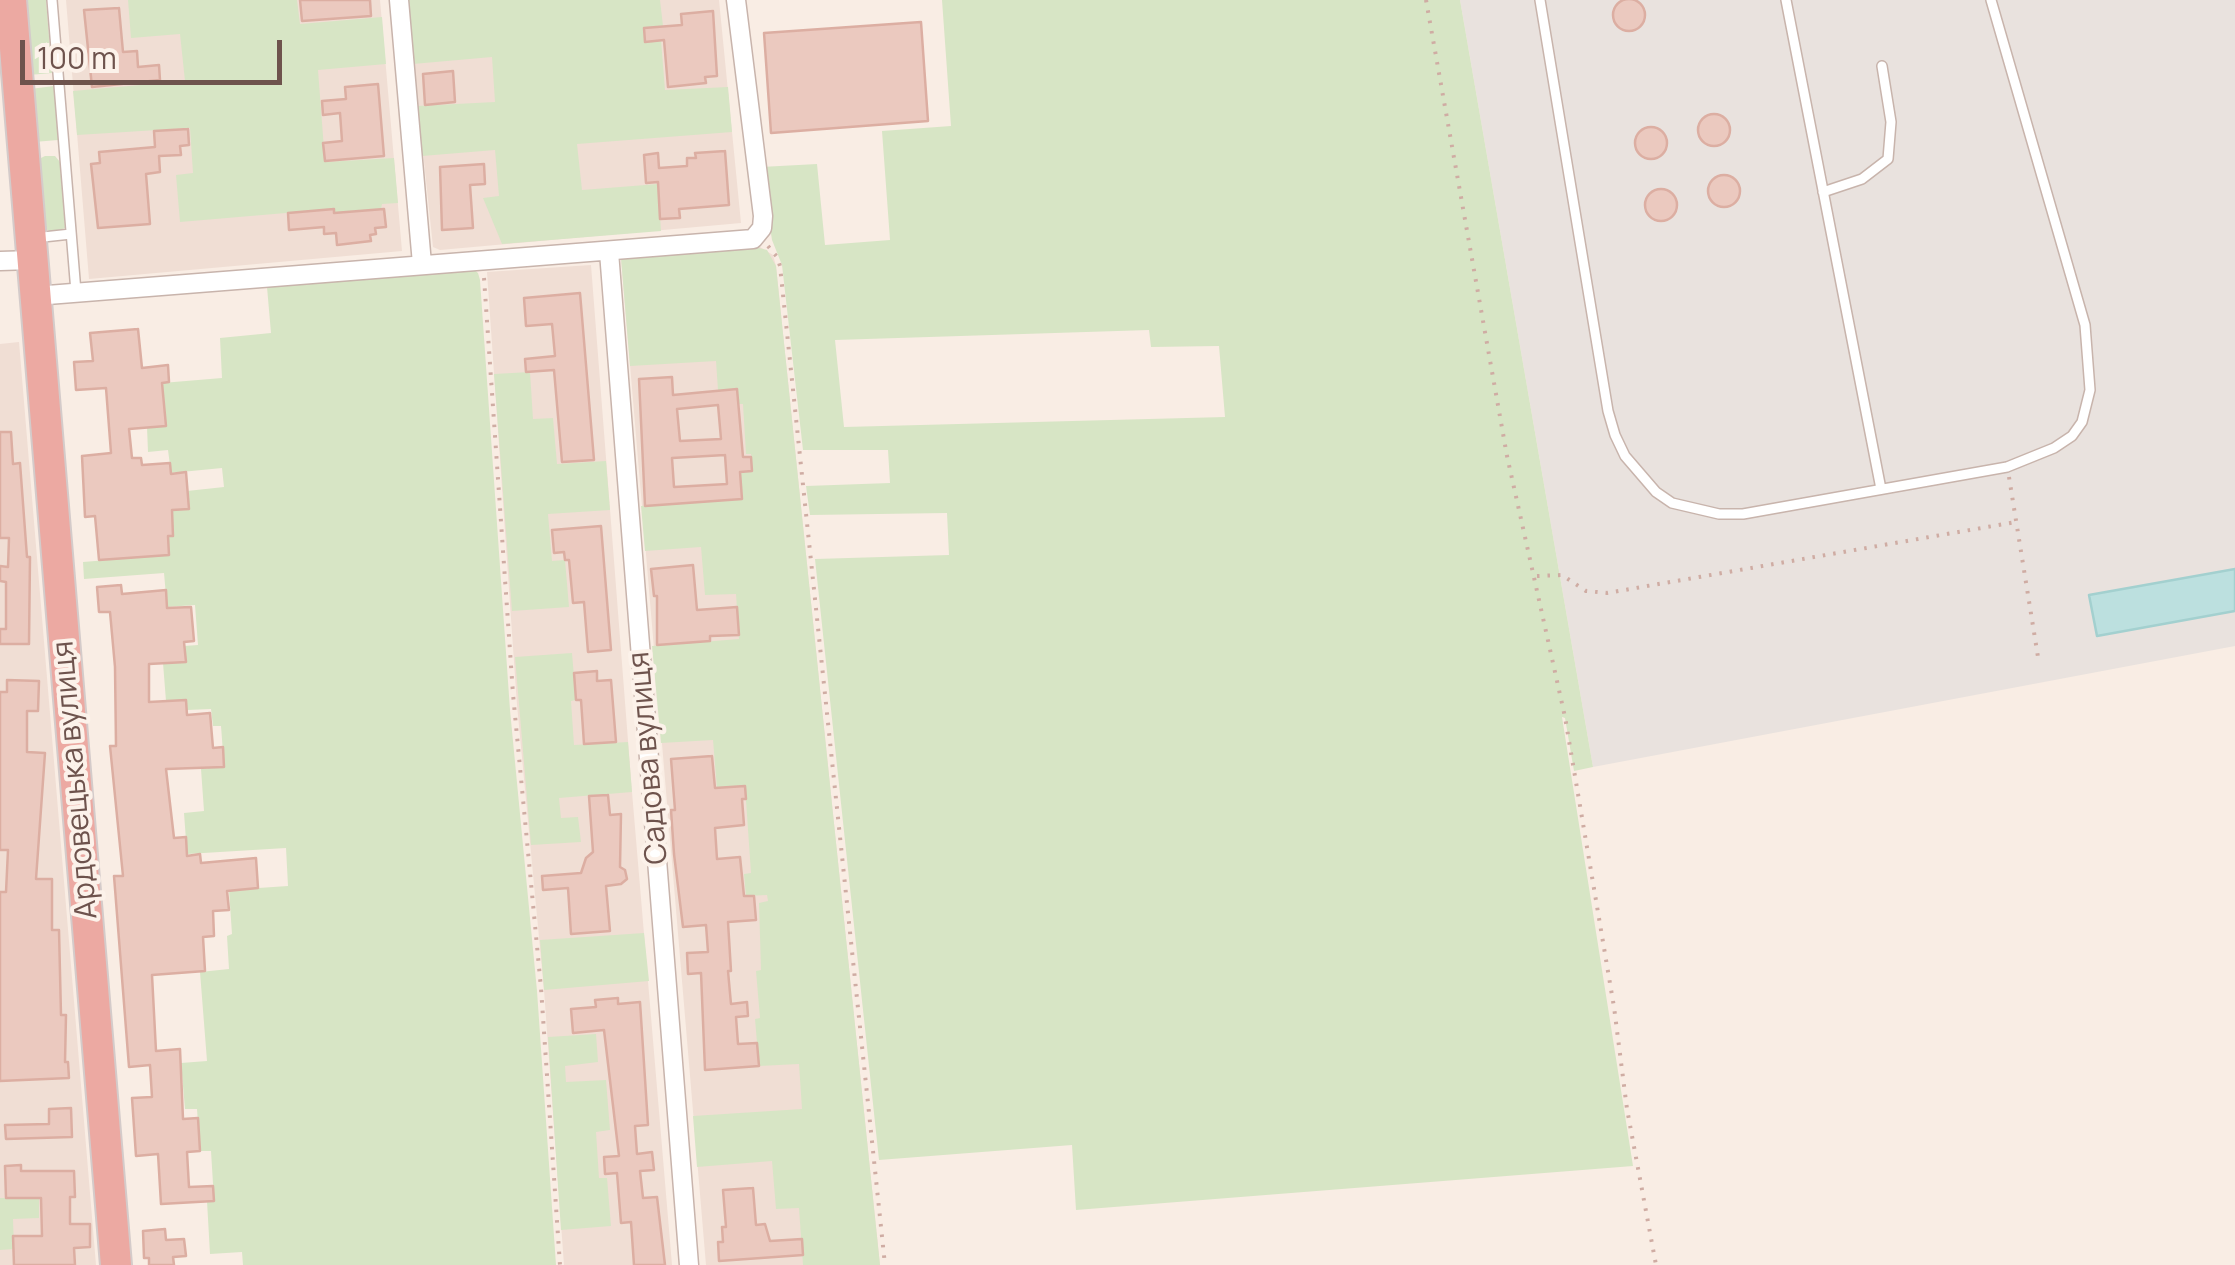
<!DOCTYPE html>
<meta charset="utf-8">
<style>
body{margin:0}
#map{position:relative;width:2235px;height:1265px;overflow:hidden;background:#f9ede4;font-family:Manrope,sans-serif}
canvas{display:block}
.scale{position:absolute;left:20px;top:40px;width:262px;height:45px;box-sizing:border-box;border:5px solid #6e534d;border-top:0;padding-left:12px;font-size:30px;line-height:35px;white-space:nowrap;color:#6e534d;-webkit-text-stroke:8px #fcf2ea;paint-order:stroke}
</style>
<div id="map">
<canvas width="2235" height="1265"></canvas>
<div class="scale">100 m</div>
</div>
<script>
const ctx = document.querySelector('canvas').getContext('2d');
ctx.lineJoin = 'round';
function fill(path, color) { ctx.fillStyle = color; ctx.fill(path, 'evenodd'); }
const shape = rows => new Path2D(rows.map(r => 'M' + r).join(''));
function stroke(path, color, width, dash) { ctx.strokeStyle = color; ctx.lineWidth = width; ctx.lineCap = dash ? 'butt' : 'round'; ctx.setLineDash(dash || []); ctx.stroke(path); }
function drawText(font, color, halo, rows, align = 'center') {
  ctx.font = font + ' Manrope,sans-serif'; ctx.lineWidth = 8; ctx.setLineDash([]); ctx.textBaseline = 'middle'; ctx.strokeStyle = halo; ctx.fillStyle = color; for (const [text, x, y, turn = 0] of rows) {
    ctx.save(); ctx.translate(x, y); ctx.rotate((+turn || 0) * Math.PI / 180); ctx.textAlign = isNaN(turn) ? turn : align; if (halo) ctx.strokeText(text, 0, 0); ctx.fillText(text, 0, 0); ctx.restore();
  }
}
fill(shape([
 [66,0,380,0,402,251,89,279],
 [407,0,719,0,741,223,440,250,433,247],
 [760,247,773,255,776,266,880,1265,706,1265,621,258],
 [591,265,632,792,672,1265,564,1265,544,990,517,705,487,272],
 [19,342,96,1265,0,1265,0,344]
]), '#f0ded4');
fill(shape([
 [1460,0,2235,0,2235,646,1593,767]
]), '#e9e2de');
fill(shape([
 [23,0,46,0,52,73,29,75],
 [128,0,297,0,300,24,382,17,386,64,318,70,325,162,394,158,398,203,382,204,381,209,334,213,333,209,180,222,176,175,193,173,190,128,77,135,73,91,185,81,180,34,131,38],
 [407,0,660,0,663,26,645,29,646,41,661,40,665,90,728,87,732,132,577,144,582,190,658,184,661,231,502,244,483,198,499,196,495,150,422,156,417,106,495,102,492,57,413,64],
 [942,0,1460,0,1593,767,1574,771,1565,718,1562,717,1633,1166,1076,1210,1072,1145,879,1160,815,559,949,555,947,513,810,515,806,486,890,483,888,450,803,450,782,265,772,240,761,167,817,164,825,245,890,240,882,131,951,126],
 [1149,330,1151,347,1219,346,1225,417,844,427,835,340],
 [54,86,58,140,34,142,30,89],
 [45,156,55,156,60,162,65,228,53,232,45,229,37,160],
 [751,246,767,250,776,266,880,1265,803,1265,799,1208,776,1209,772,1161,697,1167,693,1116,802,1109,799,1064,759,1066,755,1019,760,1018,756,971,761,970,759,903,768,901,767,895,746,896,744,874,751,873,745,786,717,788,713,740,661,743,652,646,739,639,736,594,705,595,701,547,645,551,641,506,741,499,740,472,752,471,751,454,746,454,743,404,738,404,737,389,718,390,716,361,630,366,621,258],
 [472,268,478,273,480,280,510,710,537,991,556,1265,243,1265,242,1252,210,1254,207,1201,214,1200,211,1151,200,1151,197,1109,185,1109,181,1063,207,1061,200,972,229,969,227,936,232,934,229,890,288,886,286,848,187,854,184,813,204,811,201,769,224,766,221,726,213,726,211,709,187,710,166,701,163,663,185,662,184,646,198,645,195,605,167,607,164,573,84,579,83,562,169,555,168,536,173,535,172,510,188,509,187,491,224,487,222,468,171,473,168,450,148,452,147,427,162,383,222,378,220,338,271,333,267,287],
 [530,372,533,419,553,418,557,464,606,461,610,510,548,514,552,561,565,560,569,607,512,611,494,374],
 [572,653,576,700,571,701,574,745,628,742,632,792,559,798,561,818,578,817,581,842,531,845,515,657],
 [644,933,649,981,544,990,540,940],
 [596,1034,598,1062,565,1066,566,1082,606,1080,610,1130,596,1132,599,1178,607,1178,611,1226,561,1230,548,1037],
 [0,1198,39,1198,39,1218,13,1219,14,1249,0,1250]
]), '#d7e5c5');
const water = shape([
 [2235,569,2235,611,2097,636,2089,595,2235,569]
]);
fill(water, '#bce0df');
stroke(water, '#a3d0cf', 2.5);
const building = shape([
 '1613 15a16 16 0 1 1 32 0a16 16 0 1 1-32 0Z',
 [300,0,370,0,371,16,302,21,300,0],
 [119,8,123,52,137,51,138,67,159,65,160,80,92,87,84,10,119,8],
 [713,11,717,76,705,77,706,83,668,87,664,40,645,42,644,28,682,25,681,14,713,11],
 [921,22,928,121,771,133,764,33,921,22],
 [453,71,455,102,425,105,423,74,453,71],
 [378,84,384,156,325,161,323,143,342,141,340,113,323,115,322,101,346,99,345,87,378,84],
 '1698 130a16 16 0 1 1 32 0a16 16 0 1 1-32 0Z',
 '1635 143a16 16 0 1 1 32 0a16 16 0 1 1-32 0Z',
 [188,129,189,145,180,146,181,155,159,156,160,172,146,174,150,224,98,228,91,164,100,163,99,152,155,147,154,131,188,129],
 [725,151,729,205,679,209,680,218,660,219,658,182,646,183,644,155,658,153,659,168,687,166,687,158,696,158,695,153,725,151],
 [484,164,485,184,470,185,473,228,442,230,440,167,484,164],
 '1708 191a16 16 0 1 1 32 0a16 16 0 1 1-32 0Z',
 '1645 205a16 16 0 1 1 32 0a16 16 0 1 1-32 0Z',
 [334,209,334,213,384,209,386,227,375,228,376,234,370,235,371,241,337,245,336,233,324,234,324,227,289,230,288,213,334,209],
 [580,293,594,460,562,462,554,370,526,372,525,359,555,356,552,324,526,326,524,298,580,293],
 [138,329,142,368,168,365,169,382,162,383,166,426,129,429,132,458,141,458,142,465,170,463,171,474,186,472,189,509,172,510,173,536,168,536,169,555,99,560,95,516,85,517,82,456,111,453,106,388,76,390,74,362,93,361,90,333,138,329],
 [672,377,673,395,737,389,743,457,751,457,752,471,740,472,742,499,645,506,639,379,672,377],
 [718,405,721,439,680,441,677,409,718,405],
 [725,455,727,484,674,487,672,458,725,455],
 [0,432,11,432,13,464,20,463,27,557,30,557,29,644,0,644,0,629,6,629,6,582,0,581,0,566,8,567,9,538,0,538,0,432],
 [601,526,611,650,588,652,584,602,573,603,569,560,565,560,564,552,554,553,552,530,601,526],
 [693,565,697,610,737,607,739,635,710,636,710,641,657,645,657,596,654,596,651,569,693,565],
 [121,585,122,594,166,590,167,608,191,607,194,641,184,642,186,662,149,664,149,702,186,700,187,715,210,713,213,748,223,747,224,767,166,769,174,838,186,837,187,856,200,854,201,863,256,858,258,888,227,891,229,910,213,911,214,936,203,937,205,971,152,975,156,1051,180,1049,183,1119,198,1118,200,1151,187,1152,189,1187,213,1186,214,1201,161,1204,158,1154,136,1156,132,1098,152,1097,150,1065,129,1067,114,876,123,876,110,746,116,746,115,667,110,612,99,612,97,587,121,585],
 [597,671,597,681,611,680,616,742,584,744,581,700,576,700,574,673,597,671],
 [7,680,39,681,38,711,27,711,27,752,45,753,36,879,52,879,52,930,59,930,61,1015,66,1015,65,1062,68,1062,69,1078,0,1081,0,892,6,892,8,850,0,850,0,692,7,692,7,680],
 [712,756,715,788,745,786,746,799,742,799,744,825,715,828,717,859,740,857,744,896,754,896,756,920,728,922,731,971,728,971,731,1004,747,1002,748,1016,736,1017,738,1044,757,1043,759,1066,705,1070,701,973,688,974,687,953,708,952,706,925,683,927,674,854,671,810,675,810,671,759,712,756],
 [608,795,610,815,621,814,620,867,625,870,627,879,621,884,606,886,610,931,571,934,568,888,543,890,542,876,581,873,586,858,593,852,589,796,608,795],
 [618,998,618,1004,640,1002,648,1125,635,1126,637,1154,652,1152,654,1170,640,1171,643,1198,657,1197,665,1265,634,1265,631,1222,621,1223,617,1173,605,1174,604,1157,619,1156,604,1030,573,1033,571,1009,596,1007,595,1000,618,998],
 [71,1108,72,1137,6,1139,5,1125,49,1124,49,1109,71,1108],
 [21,1165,21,1171,74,1171,75,1197,70,1197,70,1224,90,1224,90,1247,74,1248,75,1265,14,1265,13,1236,42,1236,41,1198,6,1198,5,1166,21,1165],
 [753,1188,756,1225,765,1224,770,1241,802,1239,803,1255,719,1261,718,1242,723,1242,722,1227,726,1227,723,1190,753,1188],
 [165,1229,166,1240,184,1239,186,1256,173,1257,174,1265,149,1265,149,1258,144,1258,143,1231,165,1229]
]);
fill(building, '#ebc9bf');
stroke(building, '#dcaea2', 2.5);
const lane = shape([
 [52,0,76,292],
 [1540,0,1608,411,1615,435,1625,456,1656,492,1672,503,1719,514,1743,514,2007,467,2054,448,2072,436,2082,422,2090,390,2085,325,1991,0],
 [1786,0,1881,489],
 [1823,192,1862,179,1888,159,1891,122,1882,66],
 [34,238,71,234]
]);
const street = shape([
 [399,0,422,264],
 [609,252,689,1265],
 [0,261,32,260],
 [35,296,753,239,762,228,763,216,736,0]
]);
const highway = shape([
 [11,0,116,1265]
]);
stroke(lane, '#c8b4ac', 12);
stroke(street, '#c8b4ac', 21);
stroke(highway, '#d4cbca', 34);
stroke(shape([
 [1426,0,1507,456,1565,717,1614,1007,1627,1109,1656,1265],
 [768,246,777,257,780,266,885,1265],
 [484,278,513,694,541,988,560,1265],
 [2009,477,2038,657],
 [1537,576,1562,575,1586,591,1607,593,2016,522]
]), '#cfaca3', 4, [2.5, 8]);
stroke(lane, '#fff', 9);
stroke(street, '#fff', 18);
stroke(highway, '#eca9a2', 30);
drawText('30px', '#6e534d', '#fcf2ea', [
 ["Садова вулиця",649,758,-95],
 ["Ардовецька вулиця",76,780,-95]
]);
</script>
